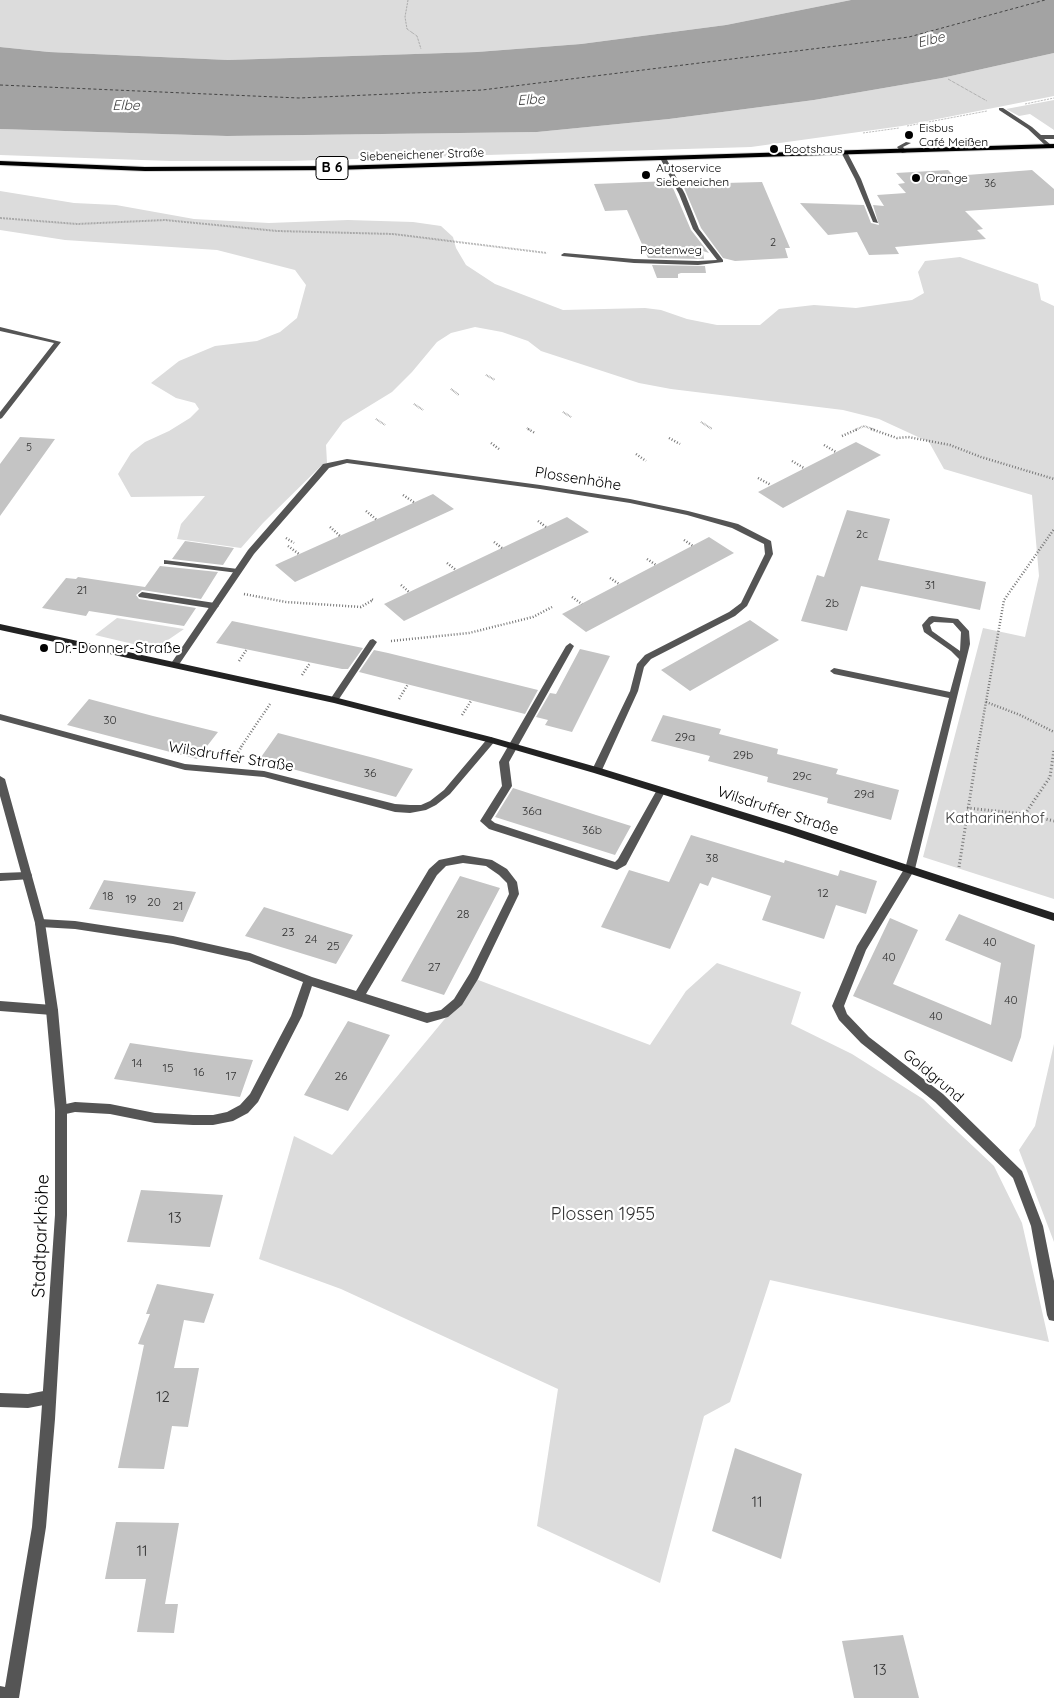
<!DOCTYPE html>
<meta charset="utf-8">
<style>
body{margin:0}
canvas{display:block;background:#fff}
</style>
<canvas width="1054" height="1698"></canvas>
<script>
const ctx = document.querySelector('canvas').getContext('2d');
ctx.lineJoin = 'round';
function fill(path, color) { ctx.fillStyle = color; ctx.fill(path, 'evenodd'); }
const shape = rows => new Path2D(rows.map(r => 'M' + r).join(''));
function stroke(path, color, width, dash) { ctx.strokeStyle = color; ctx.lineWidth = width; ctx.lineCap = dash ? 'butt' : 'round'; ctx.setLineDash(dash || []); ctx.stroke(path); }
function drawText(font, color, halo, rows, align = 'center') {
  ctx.font = font + ' Quicksand,sans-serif'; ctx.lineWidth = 4.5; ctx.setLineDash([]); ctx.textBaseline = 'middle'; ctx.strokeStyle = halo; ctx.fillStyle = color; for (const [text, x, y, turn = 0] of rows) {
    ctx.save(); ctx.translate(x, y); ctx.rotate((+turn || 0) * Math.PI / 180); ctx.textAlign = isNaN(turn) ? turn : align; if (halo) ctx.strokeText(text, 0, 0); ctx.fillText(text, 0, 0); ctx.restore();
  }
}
fill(shape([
 [0,0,851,0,726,25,581,44,477,52,228,60,49,52,0,47],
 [1054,53,1054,96,902,126,751,147,289,161,170,161,0,155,0,129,227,136,537,132,669,119,814,100,942,78],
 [1054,100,1054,130,1030,114,1019,116,1006,109],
 [0,191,74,203,116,205,194,219,269,223,348,220,413,222,441,226,453,237,456,248,466,265,495,284,563,310,645,308,661,310,687,319,717,325,760,325,779,309,814,305,856,308,912,300,924,293,918,272,925,261,960,257,1038,284,1041,300,1054,306,1054,899,923,857,983,628,1025,637,1039,576,1032,495,944,469,929,442,879,419,843,410,671,389,639,383,541,351,528,341,502,332,475,327,451,333,437,342,412,372,392,392,343,422,326,445,327,463,321,466,263,523,241,548,177,539,181,524,205,496,131,497,118,474,131,453,145,442,169,431,190,418,199,409,195,403,176,398,151,383,179,361,215,346,257,341,280,332,297,318,306,285,295,270,217,250,65,240,0,230],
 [117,618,184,629,165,642,150,648,95,635],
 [717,963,801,992,791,1024,852,1054,923,1099,994,1166,1022,1223,1049,1342,770,1280,730,1402,704,1416,660,1583,537,1526,558,1389,341,1289,259,1259,294,1136,332,1155,448,1015,473,978,650,1045,686,991],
 [1054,1044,1054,1242,1019,1150,1035,1126]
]), '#dcdcdc');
fill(shape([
 [851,0,1054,0,1054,53,942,78,814,100,669,119,537,132,227,136,0,129,0,47,49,52,228,60,477,52,581,44,726,25]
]), '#a3a3a3');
stroke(shape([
 [0,85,299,98,482,90,909,37,1045,0]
]), '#444', 1, [3, 2.5]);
fill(shape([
 [948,170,954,176,1032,170,1054,189,1054,205,965,211,983,229,977,230,986,239,895,247,899,254,869,255,857,232,828,235,800,203,864,205,871,223,879,225,873,205,884,206,877,195,906,193,898,184,905,183,896,173],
 [670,181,691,230,709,253,703,251,704,259,648,258,627,210,605,211,594,184],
 [724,182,725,183,762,182,790,248,785,248,788,258,735,261,723,258,701,228,682,183],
 [652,265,705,266,706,273,681,273,678,274,678,278,657,278],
 [20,437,55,439,0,516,0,464],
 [856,442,881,455,783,508,758,492],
 [433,494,454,509,295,582,275,565],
 [847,510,890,519,878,560,986,582,980,610,861,586,847,631,801,621,817,575,824,577],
 [567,517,589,532,404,621,384,604],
 [709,537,734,553,586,632,562,614],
 [185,541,234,548,223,565,172,559],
 [160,566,218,572,201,599,142,590,136,595,139,599,196,608,184,626,89,611,86,616,42,608,66,578,76,579,78,577,145,587],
 [750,620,779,640,690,691,661,670],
 [232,621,363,648,348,669,342,669,216,643],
 [580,649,610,656,572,732,545,725,548,720,536,717,550,693,556,694],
 [374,650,388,653,538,690,525,714,359,672],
 [89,699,153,716,218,732,197,759,67,725],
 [663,715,721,729,719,734,778,749,777,754,838,769,836,774,899,790,891,820,827,803,828,798,767,782,768,777,708,761,710,756,651,741],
 [278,733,374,758,413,769,396,797,259,760],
 [513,788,596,815,631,826,615,855,495,817],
 [691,835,784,863,785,860,838,876,840,870,877,881,866,914,836,905,824,939,762,920,771,896,712,877,708,886,700,883,670,949,601,927,629,870,669,882],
 [460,876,500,888,444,995,401,981],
 [104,880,196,892,183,922,89,909],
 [264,907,286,914,353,935,336,964,245,936],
 [959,914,1035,945,1021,1037,1012,1062,853,996,890,918,918,930,893,984,991,1025,1001,963,945,940],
 [348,1021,390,1035,348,1111,304,1095],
 [130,1043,191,1052,253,1060,240,1097,114,1079],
 [141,1190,223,1195,210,1247,127,1242],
 [157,1284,214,1294,204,1323,184,1320,174,1368,199,1368,188,1427,172,1426,164,1469,118,1468,144,1345,138,1344,150,1314,146,1314],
 [735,1448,802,1474,781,1559,712,1531],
 [116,1522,179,1523,165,1604,178,1604,174,1633,137,1632,146,1579,105,1579],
 [903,1635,919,1698,854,1698,842,1641]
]), '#c4c4c4');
const primary = shape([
 [1054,144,1054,148,334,170,145,171,0,165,0,161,145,167,334,166,1054,144]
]);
stroke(primary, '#dbdbdb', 2);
stroke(shape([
 [408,0,405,17,407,29,417,36,421,49],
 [948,79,987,101],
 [1025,104,1054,98],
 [907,126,987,111],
 [863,133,899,128]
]), '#777', 1, [0.5, 1]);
stroke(shape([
 [0,218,77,224,165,220,277,231,393,234,547,253],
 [486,375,495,380],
 [451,389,459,395],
 [414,404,423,410],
 [563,412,571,417],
 [376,419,385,425],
 [701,422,712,429],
 [527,428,530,430],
 [855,430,864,426,875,430]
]), '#777', 2, [0.5, 1]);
stroke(shape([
 [528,429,535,433],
 [871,429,897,438,908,437,950,445,981,457,1054,479],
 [842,436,858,429],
 [669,438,680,444],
 [491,443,499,449],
 [824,445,836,452],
 [636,454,646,461],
 [792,461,804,468],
 [758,478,771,485],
 [403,495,415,503],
 [366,511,377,520],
 [538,521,546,527],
 [330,527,340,536],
 [286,538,294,543],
 [684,540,693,546],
 [494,542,502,548],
 [288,546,299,554],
 [647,559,656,565],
 [447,563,456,570],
 [610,578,619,584],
 [401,585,409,592],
 [244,594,286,602,361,607,373,600,371,599],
 [572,597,582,604],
 [391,641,469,633,533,617,552,607],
 [239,661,247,649],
 [302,675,310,663],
 [399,699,408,684],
 [986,702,1020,715,1054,732],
 [462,715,471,701],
 [241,747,270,704],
 [978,747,1004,600,1054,529]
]), '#777', 2.5, [1, 2]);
stroke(shape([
 [236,755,242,746],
 [967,808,1025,814,1054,821],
 [1025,814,1050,777,1054,750],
 [959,867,978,746]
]), '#777', 3, [1, 2.5]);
fill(shape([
 [999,108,1003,108,1032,127,1041,135,1054,135,1054,139,1044,139,1051,145,1051,147,1047,147,1028,129,999,110,999,108],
 [906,142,911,143,903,147,907,152,902,153,897,147,906,142],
 [164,560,238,569,242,571,238,573,167,564,164,564,164,560],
 [142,592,215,603,219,606,215,609,139,597,138,595,142,592],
 [932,616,958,619,969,631,970,644,915,869,914,872,910,873,906,872,905,869,949,698,834,674,830,671,834,668,950,692,959,659,951,651,924,632,922,625,929,617,932,616],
 [934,622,953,623,961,632,960,651,932,631,930,625,934,622],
 [373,639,377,642,337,702,331,702,330,700,331,698,370,640,373,639],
 [570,643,574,646,509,762,512,786,491,820,495,823,615,862,618,859,658,788,664,788,666,790,626,865,617,870,489,829,480,821,502,786,499,762,566,646,570,643],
 [463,855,492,860,507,869,517,882,519,894,478,979,462,1005,448,1017,427,1023,312,986,302,1016,258,1102,248,1113,233,1121,213,1125,193,1125,155,1123,110,1114,75,1112,61,1115,57,1114,55,1110,57,1106,75,1102,110,1104,155,1113,193,1115,213,1115,227,1112,240,1105,250,1094,291,1016,303,982,249,961,173,944,75,929,40,927,36,926,35,923,36,920,40,919,75,921,173,936,250,953,312,977,356,991,429,869,439,860,463,855],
 [463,863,486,866,499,875,507,883,509,894,470,973,454,999,441,1010,427,1013,366,994,437,875,446,866,463,863],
 [27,872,31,873,32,876,31,879,0,881,0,873,27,872],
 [0,1001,52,1005,56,1007,58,1010,56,1013,52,1015,0,1011,0,1001],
 [49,1390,54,1392,56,1397,54,1402,49,1404,28,1408,0,1407,0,1393,28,1394,49,1390]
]), '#555');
fill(shape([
 [845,152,848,154,861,179,878,223,873,222,855,179,842,154,845,152],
 [663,156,666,158,685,194,699,229,723,260,723,262,698,265,634,263,562,256,561,255,564,253,634,259,698,261,717,260,693,229,679,194,660,158,663,156],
 [0,327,61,342,2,418,0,419,0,412,54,343,0,331,0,327],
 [347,459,540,485,630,499,688,511,738,524,771,541,773,554,747,606,735,616,651,659,644,667,638,691,602,770,597,773,592,770,630,691,637,664,645,655,729,612,741,603,765,554,764,544,732,528,687,515,630,503,540,489,347,463,329,468,254,554,178,666,172,666,171,664,172,662,248,550,323,464,347,459],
 [0,714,185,764,264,771,395,804,410,805,421,805,430,801,444,790,488,738,491,737,496,740,450,794,436,805,426,810,410,813,395,812,264,777,185,770,0,720,0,714],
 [0,776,5,779,45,923,58,1010,67,1110,67,1215,55,1419,46,1527,19,1698,0,1698,0,1686,5,1687,32,1527,41,1419,55,1215,55,1110,46,1010,35,923,0,796,0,776],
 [910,865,914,866,915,869,866,950,844,1006,847,1014,869,1037,943,1094,1022,1171,1043,1226,1054,1281,1054,1321,1049,1320,1047,1315,1031,1226,1013,1178,935,1102,861,1043,839,1020,832,1006,857,946,906,866,910,865]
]), '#555');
fill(shape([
 [0,624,334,697,491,737,600,768,792,827,1054,913,1054,921,786,833,594,773,491,743,334,703,0,630,0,624]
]), '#222');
fill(primary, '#000');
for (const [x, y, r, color] of [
 [909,135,5,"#000"],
 [774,149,5,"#000"],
 [646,175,5,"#000"],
 [916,178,5,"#000"],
 [44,648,5,"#000"]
]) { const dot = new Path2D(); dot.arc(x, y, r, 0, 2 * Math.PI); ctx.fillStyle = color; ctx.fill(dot); stroke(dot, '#fff', 2); }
drawText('11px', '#313131', null, [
 ["36",990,184],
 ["2",773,243],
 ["5",29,448],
 ["2c",862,535]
]);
drawText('12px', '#000', '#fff', [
 ["Eisbus",919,128],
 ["Café Meißen",919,142],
 ["Bootshaus",784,149],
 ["Autoservice",656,168],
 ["Siebeneichen",656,182],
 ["Orange",926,178]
], 'left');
drawText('12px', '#000', '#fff', [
 ["Siebeneichener Straße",422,155,-2],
 ["Poetenweg",671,250]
]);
drawText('12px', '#313131', null, [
 ["31",930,585],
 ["21",82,590],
 ["2b",832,603],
 ["30",110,720],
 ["29a",685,737],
 ["29b",743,755],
 ["36",370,773],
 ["29c",802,776],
 ["29d",864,794],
 ["36a",532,811],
 ["36b",592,830],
 ["38",712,858],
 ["12",823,893],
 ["18",108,896],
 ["19",131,899],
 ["20",154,902],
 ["21",178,906],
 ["28",463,914],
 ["23",288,932],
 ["24",311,939],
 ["40",990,942],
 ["25",333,946],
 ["40",889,957],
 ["27",434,967],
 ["40",1011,1000],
 ["40",936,1016],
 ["14",137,1063],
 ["15",168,1068],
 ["16",199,1072],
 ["17",231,1076],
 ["26",341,1076]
]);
drawText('italic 14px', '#444', '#fff', [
 ["Elbe",931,40,-14],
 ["Elbe",531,100,-3],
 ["Elbe",126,106]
]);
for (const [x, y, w] of [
 [332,168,32]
]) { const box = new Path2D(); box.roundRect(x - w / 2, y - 11.5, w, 23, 4); ctx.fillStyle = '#fff'; ctx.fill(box); stroke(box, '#000', 1); }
drawText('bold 14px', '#000', null, [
 ["B 6",332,168]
]);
drawText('15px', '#000', '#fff', [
 ["Plossenhöhe",578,479,9],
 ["Wilsdruffer Straße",231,757,9],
 ["Wilsdruffer Straße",778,811,18],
 ["Goldgrund",933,1076,40]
]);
drawText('15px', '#000', '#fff', [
 ["Dr.-Donner-Straße",54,648]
], 'left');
drawText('15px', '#333', '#fff', [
 ["Katharinenhof",995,818]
]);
drawText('15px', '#313131', null, [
 ["13",175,1218],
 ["12",163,1397],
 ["11",757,1502],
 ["11",142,1551],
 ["13",880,1670]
]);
drawText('18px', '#333', '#fff', [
 ["Plossen 1955",603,1215]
]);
drawText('18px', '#000', '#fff', [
 ["Stadtparkhöhe",41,1236,-88]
]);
</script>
